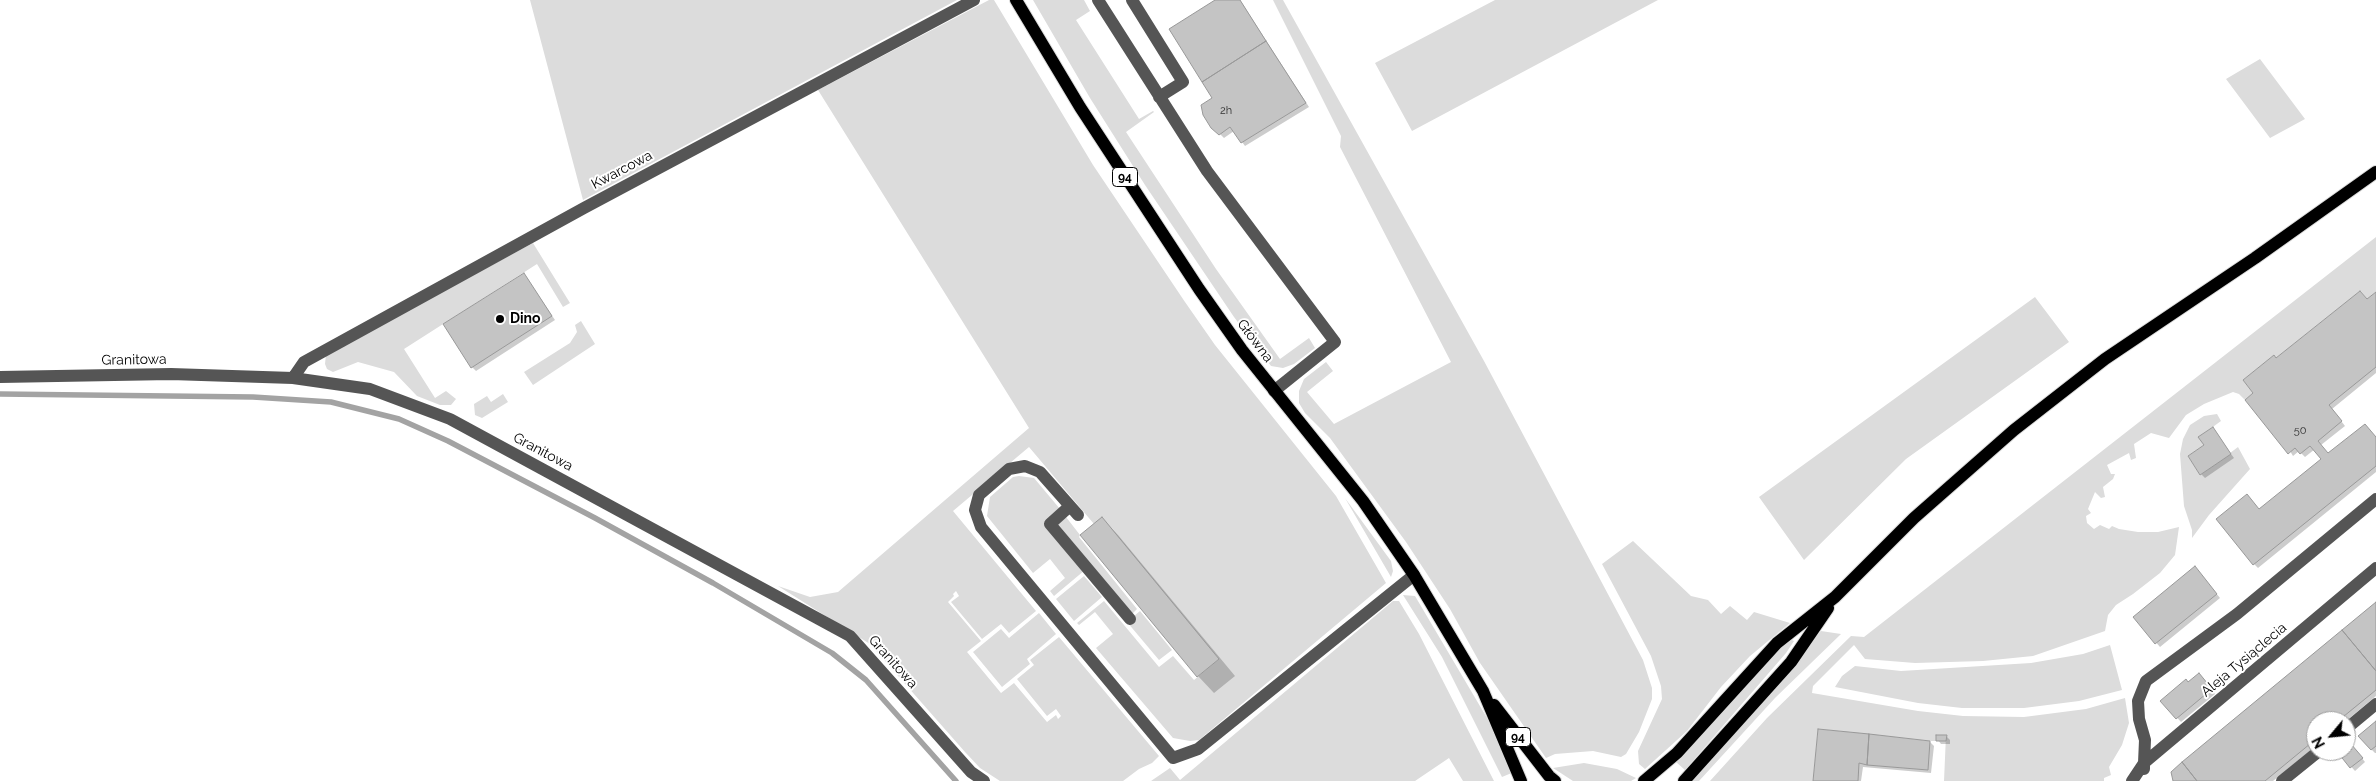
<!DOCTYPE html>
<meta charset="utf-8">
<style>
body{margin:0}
#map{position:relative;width:2376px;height:781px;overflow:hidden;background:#fff;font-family:Raleway,sans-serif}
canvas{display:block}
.north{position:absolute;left:2306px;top:711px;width:50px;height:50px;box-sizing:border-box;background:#fff;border:1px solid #999;border-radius:50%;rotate:242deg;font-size:14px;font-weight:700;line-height:20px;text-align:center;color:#000}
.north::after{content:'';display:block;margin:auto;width:18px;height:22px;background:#000;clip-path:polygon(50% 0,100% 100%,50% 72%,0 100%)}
</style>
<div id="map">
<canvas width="2376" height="781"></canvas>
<div class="north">N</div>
</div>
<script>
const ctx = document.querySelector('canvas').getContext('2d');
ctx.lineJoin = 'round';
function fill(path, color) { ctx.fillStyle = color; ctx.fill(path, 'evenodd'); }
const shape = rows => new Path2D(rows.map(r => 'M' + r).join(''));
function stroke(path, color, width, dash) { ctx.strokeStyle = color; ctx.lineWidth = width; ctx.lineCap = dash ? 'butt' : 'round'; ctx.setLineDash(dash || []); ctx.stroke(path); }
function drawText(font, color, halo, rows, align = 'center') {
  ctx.font = font + ' Raleway,sans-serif'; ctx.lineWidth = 4; ctx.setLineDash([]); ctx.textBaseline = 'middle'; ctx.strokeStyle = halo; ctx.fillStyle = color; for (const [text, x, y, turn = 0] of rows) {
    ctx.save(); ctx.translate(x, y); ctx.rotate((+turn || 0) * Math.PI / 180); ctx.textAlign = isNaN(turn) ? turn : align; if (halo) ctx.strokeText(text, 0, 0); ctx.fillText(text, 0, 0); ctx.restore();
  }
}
fill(shape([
 [530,0,957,0,583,200],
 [989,0,994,0,1093,165,1185,302,1215,345,1336,496,1386,583,1199,740,1190,741,1173,738,1096,648,1113,634,1095,612,1079,625,1077,623,1104,601,1159,667,1173,656,1194,680,1219,659,1094,524,1029,447,953,511,1036,611,1009,633,1001,624,982,639,951,602,959,596,956,591,953,594,954,596,948,602,981,641,967,652,1001,693,1014,683,1047,722,1056,715,1058,719,1061,716,1056,709,1047,716,1017,679,1034,665,1030,660,1059,637,1159,756,1152,763,1139,769,1123,781,1000,781,980,768,965,752,870,644,778,586,810,597,838,592,1029,428,818,90],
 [1033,0,1084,0,1090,11,1076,20,1139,119,1153,111,1154,112,1126,132,1216,269,1280,359,1309,338,1315,348,1294,364,1283,368,1271,366,1234,317,1145,185,1090,98],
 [1273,0,1283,0,1484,361,1643,660,1652,688,1652,699,1639,732,1626,754,1621,757,1593,751,1555,754,1546,758,1480,663,1450,609,1406,542,1330,438,1305,413,1299,403,1299,391,1304,379,1326,362,1333,371,1307,392,1334,424,1451,362,1340,147,1341,136],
 [1495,0,1658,0,1412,131,1375,63],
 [2260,59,2305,119,2270,138,2226,79],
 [2376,237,2376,292,2367,299,2360,291,2276,358,2274,355,2243,380,2253,393,2245,400,2239,394,2233,392,2204,404,2186,415,2169,438,2151,433,2134,444,2136,458,2131,460,2129,453,2107,465,2111,474,2115,474,2113,479,2103,487,2105,497,2101,498,2095,492,2088,509,2091,513,2086,516,2087,523,2094,529,2100,525,2109,529,2112,526,2119,529,2138,532,2158,532,2179,527,2175,555,2160,573,2133,594,2116,605,2108,615,2105,631,2033,656,1983,661,1915,663,1865,659,1854,645,1813,686,1812,693,1918,711,1963,716,2024,717,2086,709,2125,698,2129,723,2122,745,2109,767,2111,775,2104,778,2104,781,1944,781,1946,735,1936,735,1936,741,1930,741,1818,729,1813,781,1710,781,1767,718,1851,636,1864,637],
 [533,243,570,303,563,307,537,264,404,349,435,398,446,391,456,399,451,405,440,405,417,396,394,372,358,362,333,372,327,369,325,364,326,354],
 [2035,297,2069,342,1906,459,1804,560,1759,497],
 [581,321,595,344,533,385,524,372,570,343,577,332,575,325],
 [503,394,508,402,482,418,475,415,474,404,487,396,491,402],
 [2217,414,2221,421,2199,437,2204,445,2188,456,2200,475,2231,454,2230,453,2238,447,2250,469,2209,515,2192,538,2192,530,2184,506,2180,454,2183,439,2190,425,2204,416],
 [1019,476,1034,478,1060,509,1044,522,1085,570,1054,596,1050,591,1065,578,1050,559,1033,573,987,516,990,497,1013,477],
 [1345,498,1391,561,1393,571,1391,577],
 [1066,517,1080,535,1079,537,1137,609,1131,615,1058,524],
 [1633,541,1691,596,1708,600,1721,614,1730,606,1747,620,1754,612,1790,623,1750,656,1721,687,1687,731,1645,769,1639,764,1638,751,1662,699,1661,686,1651,656,1602,564],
 [1084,576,1102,597,1074,621,1056,599],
 [1403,595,1415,596,1487,718,1514,772,1502,777,1442,657],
 [1393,601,1399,601,1419,634,1494,781,1463,781,1449,758,1415,781,1151,781,1170,768,1180,780],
 [1140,611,1172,650,1159,660,1127,622],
 [1039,613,1056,634,1027,659,1030,664,1002,687,973,652,1001,629,1009,638],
 [1821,631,1841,634,1775,698,1699,781,1692,781],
 [1790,639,1794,641,1786,653,1685,770,1676,762,1733,697],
 [2110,645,2122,690,2079,701,2024,708,1962,708,1918,703,1835,687,1842,676,1855,666,1901,671,2031,663,2083,654],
 [1584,763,1617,769,1636,778,1631,781,1573,781,1553,768]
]), '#dcdcdc');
fill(shape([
 [1217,0,1240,0,1309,107,1245,146,1234,131,1224,138,1217,131,1214,98],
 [524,274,555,320,476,371,472,367],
 [2376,294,2376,373,2332,409,2345,426,2321,445,2328,455,2376,438,2376,472,2258,568,2254,564,2260,510,2323,459,2315,449,2305,457,2299,451,2293,456,2255,393,2277,359],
 [2213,429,2234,458,2205,478,2201,474],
 [1102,519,1118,535,1235,676,1214,693,1198,676,1082,536],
 [2199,572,2220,598,2160,647,2134,617],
 [2376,604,2376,696,2346,721,2316,721,2316,746,2273,781,2175,781],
 [2203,679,2215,694,2181,722,2162,701,2188,684],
 [2376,723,2376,753,2375,753,2371,749],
 [1819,730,1930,742,1934,746,1931,773,1863,767,1861,781,1815,781],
 [1946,736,1950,740,1950,744,1941,744,1938,740],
 [2355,749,2365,762,2355,771,2340,754,2346,750]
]), '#0003');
stroke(shape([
 [0,394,253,397,331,402,399,419,448,441,595,518,713,583,832,653,866,680,956,781]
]), '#a3a3a3', 5.5);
const building = shape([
 [1215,0,1240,0,1266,41,1202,82,1169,29,1215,0],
 [1266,41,1306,103,1241,143,1230,127,1219,135,1211,128,1203,115,1201,105,1212,98,1202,82,1266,41],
 [524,273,552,316,471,368,443,324,524,273],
 [2360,291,2367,299,2376,292,2376,367,2329,405,2342,421,2318,441,2328,453,2365,424,2376,437,2376,466,2253,565,2216,519,2247,494,2259,509,2321,459,2310,446,2300,454,2295,448,2288,454,2245,400,2253,393,2243,380,2274,355,2276,358,2360,291],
 [2213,427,2231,454,2200,475,2188,456,2204,445,2198,437,2213,427],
 [1102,517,1219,659,1197,677,1080,535,1102,517],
 [2195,566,2217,594,2155,644,2133,617,2195,566],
 [2376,602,2376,671,2342,630,2376,602],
 [2342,630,2376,671,2376,690,2338,721,2316,721,2316,739,2265,781,2197,781,2182,762,2342,630],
 [2199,673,2212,689,2176,719,2160,701,2186,679,2188,682,2199,673],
 [2376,721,2376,746,2371,750,2358,736,2376,721],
 [1818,729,1869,734,1867,765,1859,763,1858,781,1813,781,1818,729],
 [1869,734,1930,741,1928,770,1867,765,1869,734],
 [1936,735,1947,735,1946,741,1936,741,1936,735],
 [2351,744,2363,758,2350,768,2339,754,2346,751,2346,748,2351,744],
 [2182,762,2197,781,2173,781,2171,772,2182,762]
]);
fill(building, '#c4c4c4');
stroke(building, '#999', 1);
const major = shape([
 [1016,0,1080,107,1199,289,1242,350,1363,501,1414,575,1483,691,1521,781],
 [1494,705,1549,776,1555,781],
 [1644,781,1677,753,1777,643,1835,597,1914,518,2014,430,2105,359,2255,258,2376,172],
 [1684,781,1791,662,1828,608]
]);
stroke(major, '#dbdbdb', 14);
stroke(shape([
 [1098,0,1207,171,1335,342,1274,391],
 [1132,0,1183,82,1159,97],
 [0,377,171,374,293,378,370,389,450,419,850,636,971,772,984,781],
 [293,378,304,362,584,208,974,0],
 [1070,506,1050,524,1130,619],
 [1078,515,1040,472,1025,466,1009,469,979,495,975,510,981,527,1173,758,1198,749,1414,575],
 [2346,729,2376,704],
 [2144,769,2144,763,2376,568],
 [2132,781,2144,763,2145,740,2139,719,2138,701,2146,681,2237,614,2376,499],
 [2282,781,2319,751]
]), '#555', 12);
stroke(major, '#000', 12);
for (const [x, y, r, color] of [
 [500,319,5,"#000"]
]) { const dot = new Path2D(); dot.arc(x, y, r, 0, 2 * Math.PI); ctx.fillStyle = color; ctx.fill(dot); stroke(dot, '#fff', 2); }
drawText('11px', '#313131', null, [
 ["2h",1226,111],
 ["50",2300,431]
]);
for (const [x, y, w] of [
 [1125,177,25],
 [1518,737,25]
]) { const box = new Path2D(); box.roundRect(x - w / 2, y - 9.5, w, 19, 4); ctx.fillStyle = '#fff'; ctx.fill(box); stroke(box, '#000', 1); }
drawText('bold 12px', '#000', null, [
 ["94",1125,177],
 ["94",1518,737]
]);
drawText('14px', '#000', '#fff', [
 ["Kwarcowa",622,170,-28],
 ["Główna",1255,341,53],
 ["Granitowa",134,360,-1],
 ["Granitowa",543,452,28],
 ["Aleja Tysiąclecia",2244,660,-40],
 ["Granitowa",893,662,48]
]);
drawText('bold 14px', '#000', '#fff', [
 ["Dino",510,319]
], 'left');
</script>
